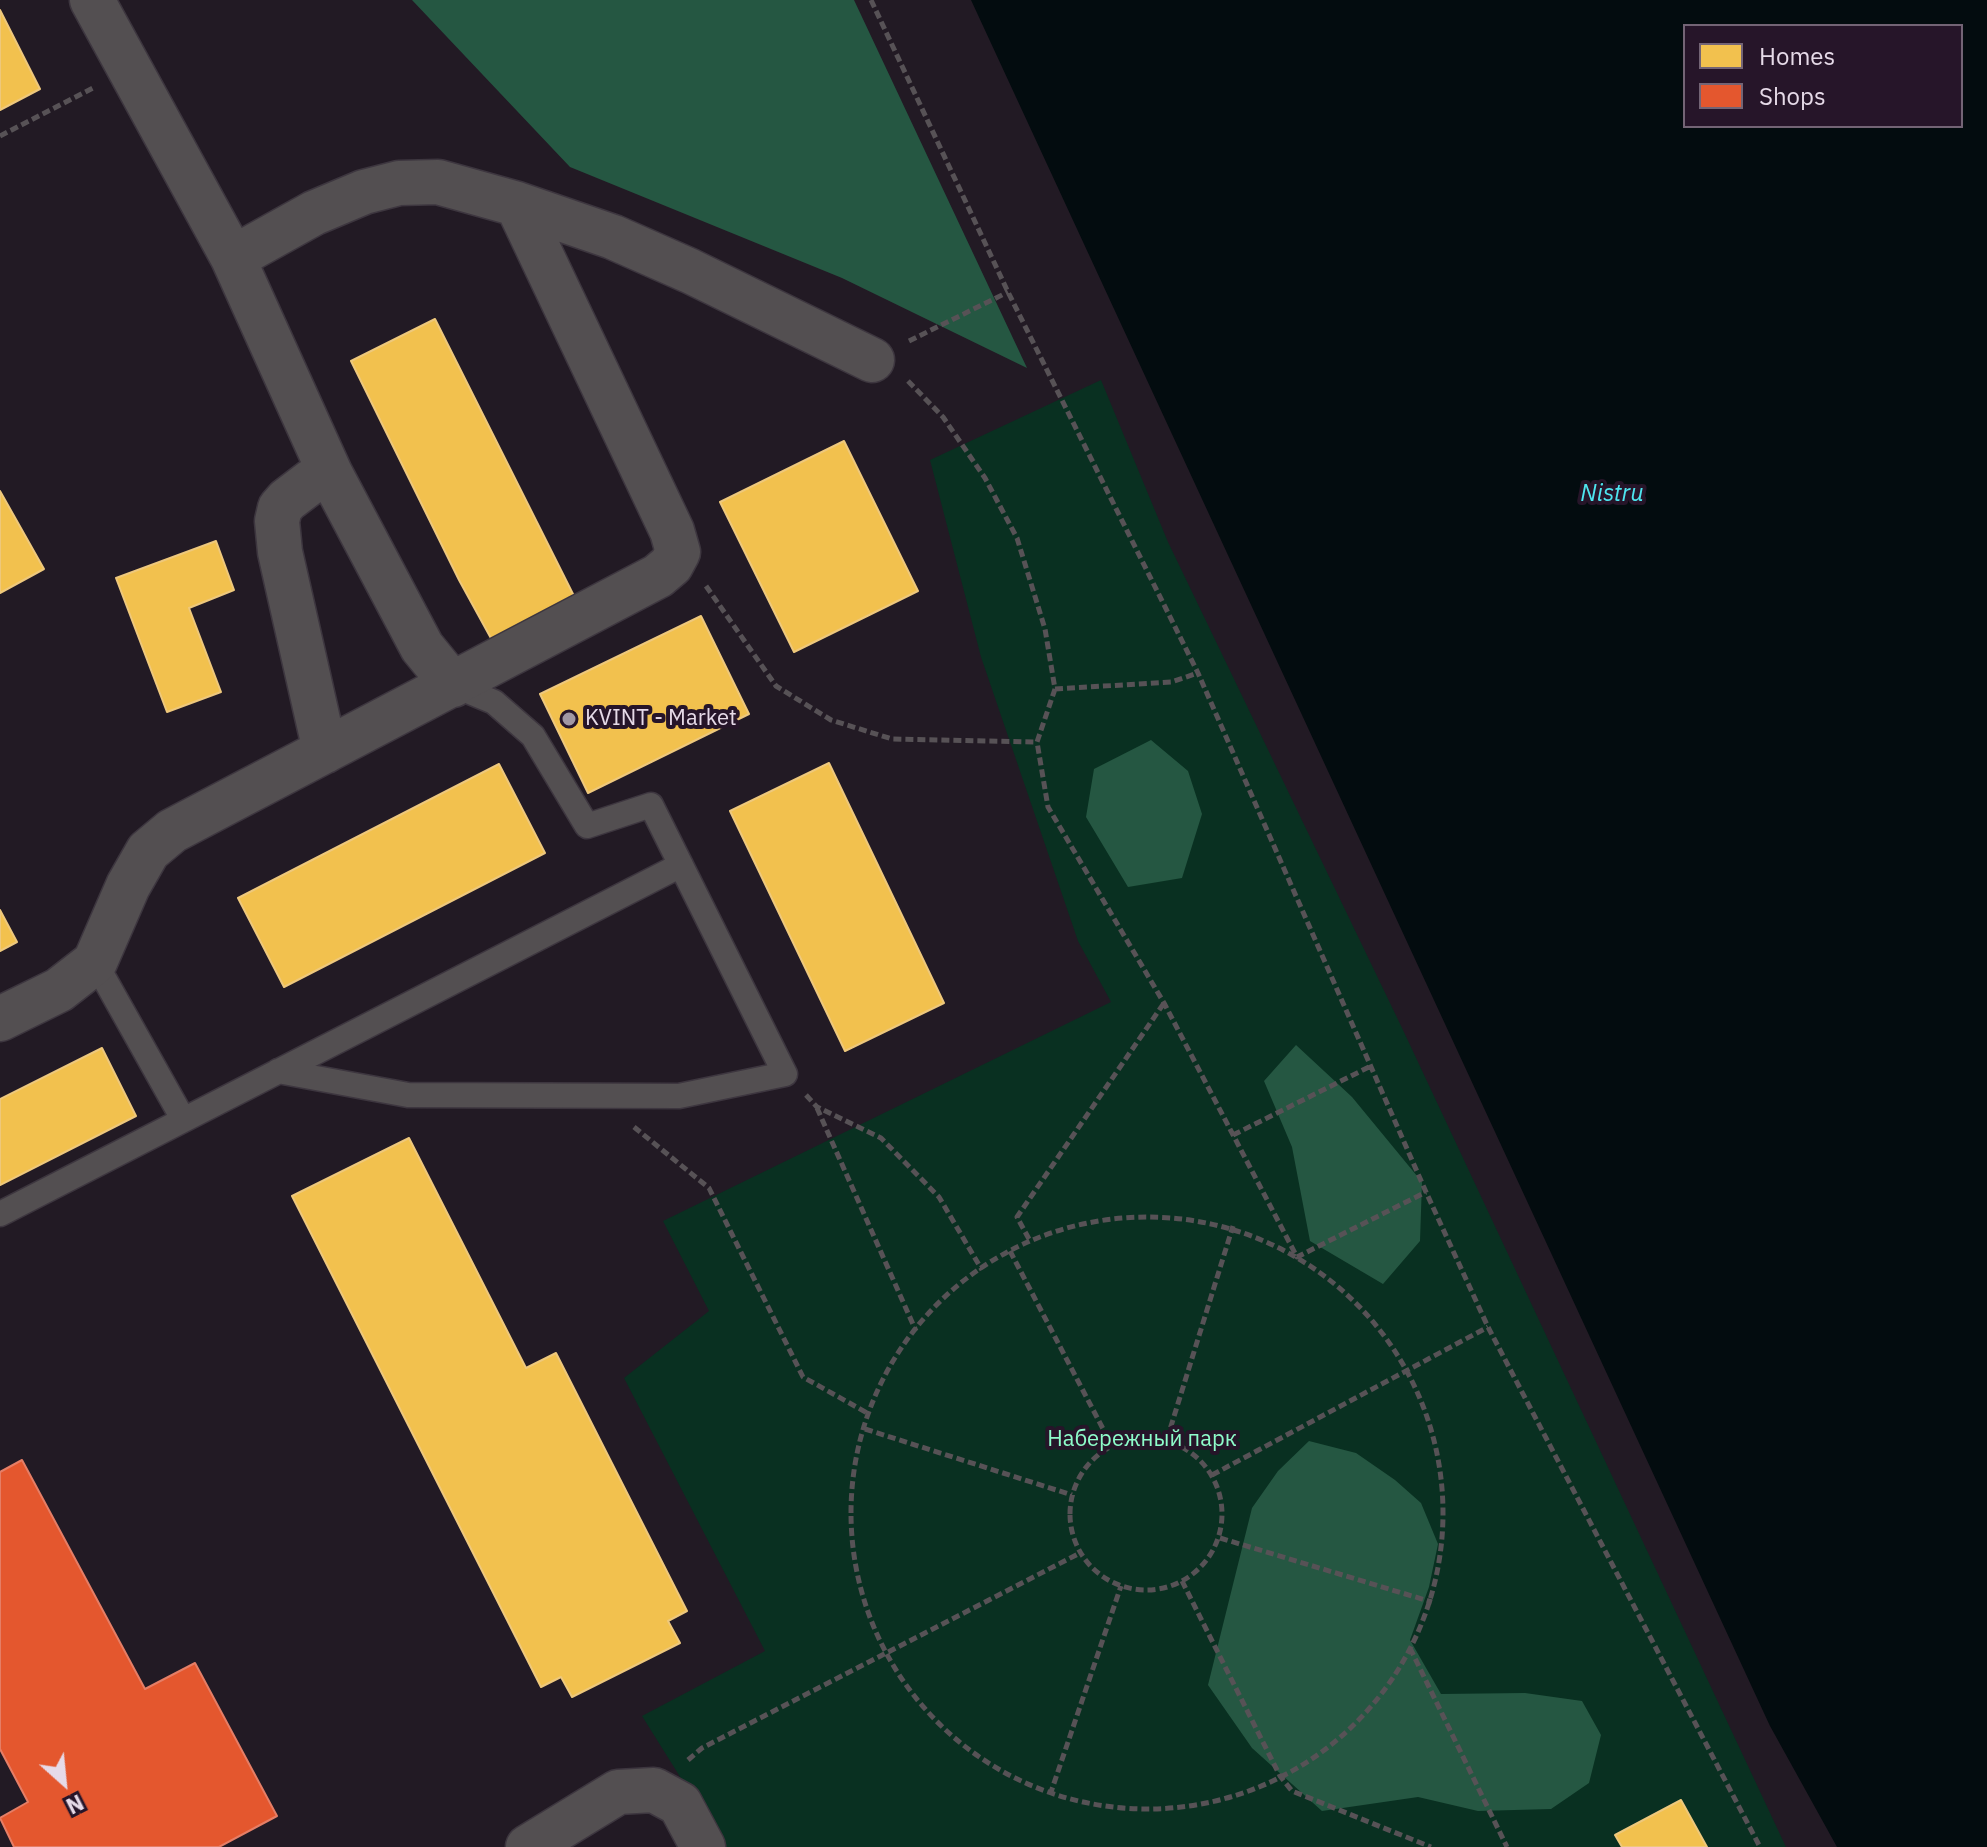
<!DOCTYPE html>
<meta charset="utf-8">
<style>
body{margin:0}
#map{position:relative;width:1987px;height:1847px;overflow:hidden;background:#221a24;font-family:"IBM Plex Sans",sans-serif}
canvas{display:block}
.legend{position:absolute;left:1683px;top:24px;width:280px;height:104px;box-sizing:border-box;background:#261529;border:2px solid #736475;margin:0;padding:10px 14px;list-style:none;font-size:24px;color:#e6dae8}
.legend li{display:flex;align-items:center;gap:16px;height:40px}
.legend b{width:40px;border:2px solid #736475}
.north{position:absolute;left:24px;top:1743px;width:80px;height:80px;-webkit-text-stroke:6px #261529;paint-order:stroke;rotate:153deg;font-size:22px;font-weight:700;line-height:32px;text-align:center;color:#e6dae8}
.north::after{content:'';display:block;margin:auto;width:28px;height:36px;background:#e6dae8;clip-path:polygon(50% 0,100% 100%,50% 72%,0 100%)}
</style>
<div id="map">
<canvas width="1987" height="1847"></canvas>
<ul class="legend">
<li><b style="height:22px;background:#f2c14e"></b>Homes</li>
<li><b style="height:22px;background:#e4572e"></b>Shops</li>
</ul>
<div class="north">N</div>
</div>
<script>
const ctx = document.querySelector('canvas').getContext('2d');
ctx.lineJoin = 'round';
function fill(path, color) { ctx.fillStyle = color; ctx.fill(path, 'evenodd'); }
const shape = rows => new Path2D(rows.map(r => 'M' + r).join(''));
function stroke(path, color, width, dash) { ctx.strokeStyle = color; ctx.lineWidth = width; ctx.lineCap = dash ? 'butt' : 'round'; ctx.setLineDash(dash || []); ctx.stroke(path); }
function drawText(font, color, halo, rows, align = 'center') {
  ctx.font = font + ' "IBM Plex Sans",sans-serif'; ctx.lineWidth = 8; ctx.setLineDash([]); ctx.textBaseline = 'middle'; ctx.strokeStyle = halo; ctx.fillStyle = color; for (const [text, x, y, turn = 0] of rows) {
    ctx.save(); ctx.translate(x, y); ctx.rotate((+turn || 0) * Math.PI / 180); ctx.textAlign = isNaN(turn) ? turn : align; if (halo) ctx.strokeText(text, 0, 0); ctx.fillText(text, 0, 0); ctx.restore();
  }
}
fill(shape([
 [1101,380,1168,542,1403,1030,1786,1847,724,1847,642,1716,765,1651,624,1378,709,1311,663,1221,1111,1002,1078,941,981,657,930,460]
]), '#093021');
fill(shape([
 [412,0,854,0,1027,368,842,278,570,167],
 [1151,740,1188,771,1202,814,1182,878,1128,887,1086,817,1094,769],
 [1296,1045,1352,1097,1422,1182,1420,1241,1383,1284,1310,1241,1292,1147,1264,1081],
 [1309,1441,1356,1453,1395,1480,1421,1503,1438,1544,1429,1587,1410,1640,1441,1694,1525,1693,1582,1701,1601,1735,1589,1783,1551,1809,1478,1811,1418,1797,1322,1811,1252,1748,1208,1685,1252,1508,1278,1471]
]), '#255742');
fill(shape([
 [971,0,1987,0,1987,1847,1837,1847,1770,1726],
 [1685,26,1961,26,1961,126,1685,126]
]), '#030c0f');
const homes = shape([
 [0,10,40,89,0,110,0,10],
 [435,319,576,600,493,642,459,580,351,361,435,319],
 [844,441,918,591,794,652,720,502,844,441],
 [0,491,44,569,0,593,0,491],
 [216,541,234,590,189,608,221,692,167,712,116,578,216,541],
 [701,616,749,714,588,793,540,694,701,616],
 [829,763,944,1003,845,1051,730,811,829,763],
 [499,764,545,853,284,987,238,898,499,764],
 [0,910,17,942,0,951,0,910],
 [102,1048,136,1116,0,1185,0,1099,102,1048],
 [409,1138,526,1368,556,1353,687,1611,668,1621,680,1643,572,1697,561,1677,541,1687,292,1196,409,1138],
 [1681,1800,1707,1847,1622,1847,1615,1835,1681,1800]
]);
fill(homes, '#f2c14e');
stroke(homes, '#eec87c', 2);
const shops = shape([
 [22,1460,145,1689,195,1663,277,1816,219,1847,14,1847,0,1818,28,1802,0,1749,0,1472,22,1460]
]);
fill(shops, '#e4572e');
stroke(shops, '#e57e66', 2);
const service = shape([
 [95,962,183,1119],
 [278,1071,408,1095,679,1096,785,1074,651,805,587,826,533,736,494,702,453,685],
 [0,1214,681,865]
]);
const minor = shape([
 [92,0,233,258,330,473,422,647,453,685],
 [233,258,314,213,364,192,399,183,438,182,517,204,613,237,690,271,872,360],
 [325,751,280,552,277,521,280,508,287,500,312,481,330,473],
 [0,1019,59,990,95,962,128,886,148,851,172,831,658,576,671,565,678,552,672,531,517,204],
 [528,1847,618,1792,654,1790,680,1804,703,1847]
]);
stroke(service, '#3d363f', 27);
stroke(minor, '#3d363f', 47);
stroke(shape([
 [871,0,1008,292,1198,673,1426,1192,1488,1327,1760,1847],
 [0,136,95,87],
 [909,341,1008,292],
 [908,381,943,417,985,478,1017,538,1045,629,1055,689,1037,742,1048,807,1164,1003,1297,1257,1426,1192],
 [706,586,776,686,831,720,892,739,1037,742],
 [1055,689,1171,682,1198,673],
 [806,1095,817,1107,881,1138,939,1197,982,1270],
 [817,1108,916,1331],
 [634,1127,709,1188,803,1377,869,1414],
 [1233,1135,1371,1066],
 '851 1513a296 296 0 1 1 592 0a296 296 0 1 1-592 0Z',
 [1029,1239,1017,1217,1164,1003],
 [1010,1251,1112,1446],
 [865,1429,1072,1495],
 '1070 1514a76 76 0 1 1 152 0a76 76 0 1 1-152 0Z',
 [1167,1439,1233,1226],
 [1212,1475,1488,1327],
 [1220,1538,1432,1602],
 [1182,1581,1280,1776,1292,1791,1431,1847],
 [1410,1648,1507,1847],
 [688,1760,702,1748,1080,1553],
 [1050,1795,1121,1586]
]), '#575256', 5, [8, 4]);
stroke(service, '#534f51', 24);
stroke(minor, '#534f51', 44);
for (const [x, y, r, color] of [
 [569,719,8,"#a197a3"]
]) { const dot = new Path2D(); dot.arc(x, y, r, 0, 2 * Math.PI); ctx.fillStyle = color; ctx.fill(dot); stroke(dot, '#261529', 3); }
drawText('22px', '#e6dae8', '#261529', [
 ["KVINT - Market",585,719]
], 'left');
drawText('22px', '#8efdca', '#261529', [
 ["Набережный парк",1142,1440]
]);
drawText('italic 24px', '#4ee5ef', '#261529', [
 ["Nistru",1612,494]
]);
</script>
